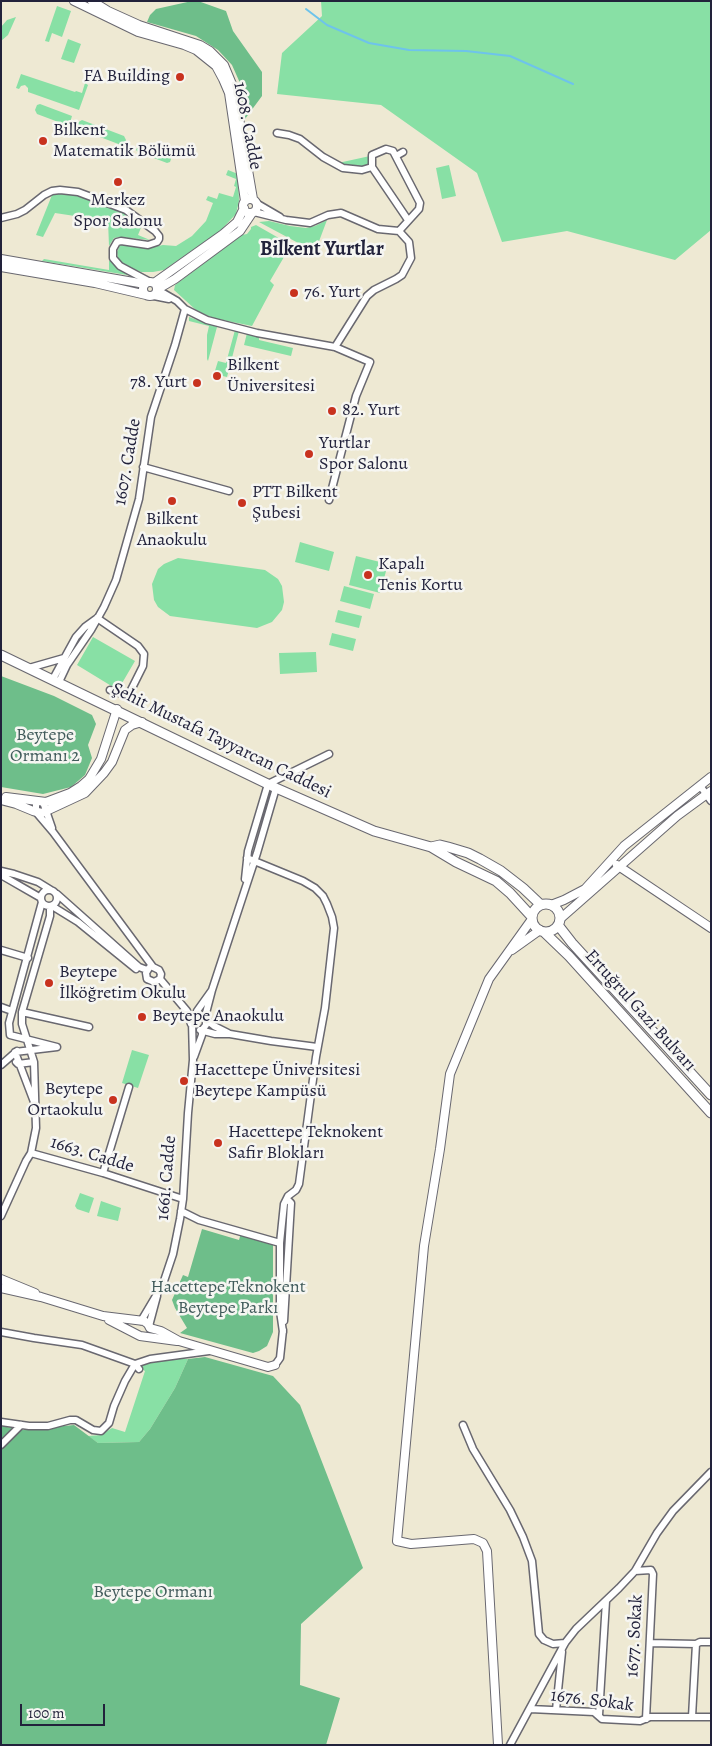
<!DOCTYPE html>
<meta charset="utf-8">
<style>
body{margin:0}
#map{position:relative;width:712px;height:1746px;overflow:hidden;background:#eee9d3;font-family:Alegreya,serif}
canvas{display:block}
.frame{position:absolute;inset:0;border:2px solid #22223b;pointer-events:none}
.scale{position:absolute;left:20px;top:1704px;width:85px;height:22px;box-sizing:border-box;border:2px solid #22223b;border-top:0;padding-left:6px;font-size:15px;line-height:18px;white-space:nowrap;color:#22223b;-webkit-text-stroke:4px #f6f6f2;paint-order:stroke}
</style>
<div id="map">
<canvas width="712" height="1746"></canvas>
<div class="frame"></div>
<div class="scale">100 m</div>
</div>
<script>
const ctx = document.querySelector('canvas').getContext('2d');
ctx.lineJoin = 'round';
function fill(path, color) { ctx.fillStyle = color; ctx.fill(path, 'evenodd'); }
const shape = rows => new Path2D(rows.map(r => 'M' + r).join(''));
function stroke(path, color, width, dash) { ctx.strokeStyle = color; ctx.lineWidth = width; ctx.lineCap = dash ? 'butt' : 'round'; ctx.setLineDash(dash || []); ctx.stroke(path); }
function drawText(font, color, halo, rows, align = 'center') {
  ctx.font = font + ' Alegreya,serif'; ctx.lineWidth = 5; ctx.setLineDash([]); ctx.textBaseline = 'middle'; ctx.strokeStyle = halo; ctx.fillStyle = color; for (const [text, x, y, turn = 0] of rows) {
    ctx.save(); ctx.translate(x, y); ctx.rotate((+turn || 0) * Math.PI / 180); ctx.textAlign = isNaN(turn) ? turn : align; if (halo) ctx.strokeText(text, 0, 0); ctx.fillText(text, 0, 0); ctx.restore();
  }
}
fill(shape([
 [321,1,711,1,711,230,675,260,567,231,502,242,477,173,381,105,277,94,282,53,322,16],
 [57,6,71,11,62,37,52,33,49,42,45,41],
 [16,17,8,35,1,41,1,27,7,20],
 [68,39,81,44,74,63,61,59],
 [21,74,75,92,76,91,82,93,85,83,88,85,79,110,28,92,28,88,25,85,21,86,19,89,16,88],
 [40,104,72,116,69,126,37,114,35,110,37,105],
 [82,120,124,136,126,140,125,143,121,145,79,129,77,123],
 [138,146,140,146,169,156,171,159,170,162,167,163,138,152,136,150],
 [370,156,370,165,361,168,349,168,338,163],
 [449,165,456,196,442,199,436,168],
 [228,170,238,174,239,201,236,214,220,231,164,270,153,272,141,272,123,264,118,258,117,252,120,245,124,244,148,248,163,245,176,246,192,236,206,221,213,203,206,200,208,196,217,199,219,193,233,197,236,187,234,186,236,179,226,175],
 [60,193,69,194,88,199,122,212,142,225,138,235,150,240,120,237,114,238,109,246,108,221,55,213,43,237,36,235,52,195],
 [327,220,315,252,259,222,269,221,290,226,306,228,315,226],
 [256,225,291,245,270,281,274,285,252,326,213,318,197,311,174,290,175,285,242,235,247,234,251,229,251,227],
 [44,259,109,270,109,261,111,261,118,269,133,276,42,261],
 [189,317,217,327,208,361,207,359,207,335,209,326,189,321],
 [235,330,239,331,227,377,214,374,218,361,226,363],
 [247,333,259,336,259,340,293,348,291,356,244,345],
 [300,542,334,552,329,571,295,562],
 [356,556,388,564,380,593,349,585],
 [178,558,265,570,278,579,282,586,284,602,282,610,272,622,257,628,170,616,158,607,154,600,152,584,158,569,164,564],
 [344,586,374,594,370,609,340,601],
 [338,610,362,616,359,628,335,622],
 [332,633,356,639,353,651,329,645],
 [93,637,135,661,118,690,77,665],
 [316,652,317,672,280,674,279,653],
 [132,1050,149,1055,138,1088,122,1083],
 [80,1193,94,1198,89,1213,77,1209,75,1206],
 [101,1201,121,1208,118,1221,97,1216],
 [165,1359,188,1359,175,1388,150,1429,139,1442,98,1443,88,1436,101,1435,112,1428,125,1432,145,1371,140,1368,144,1363]
]), '#88e0a5');
fill(shape([
 [192,1,198,1,226,11,233,31,262,72,262,96,245,119,240,83,232,65,218,50,196,36,147,22,150,15,156,9],
 [1,676,54,696,92,715,96,724,88,745,92,758,85,775,71,787,43,794,1,787],
 [202,1229,239,1240,241,1233,273,1243,273,1332,267,1346,259,1351,253,1353,180,1333,187,1328,175,1308,172,1300,183,1275,188,1277],
 [205,1357,273,1376,300,1405,363,1568,301,1624,300,1685,340,1698,326,1745,1,1745,1,1426,23,1430,74,1425,98,1443,139,1442,150,1429,175,1388,188,1359]
]), '#6ebe8a');
stroke(shape([
 [306,9,327,25,369,43,409,50,466,51,510,56,573,84]
]), '#6ec3eb', 2);
const minor = shape([
 [277,133,289,135,300,139,323,157,343,168,362,170,372,167],
 [396,156,403,152],
 [256,203,280,217],
 [254,212,286,220,310,223,328,215,341,213,378,229,399,231,409,242,411,258,402,275,396,279,374,290,367,296,335,347],
 [1,218,17,214,25,210,44,195,52,191,60,190,78,192,126,210,155,231,159,236,159,239,157,242,148,245,121,241,117,242,113,249,113,258,120,266,150,282],
 [399,231,419,209,420,203,393,151,386,149,372,155,372,167,408,220],
 [158,290,177,301,185,309,207,320,257,333,335,347,370,362,356,396,329,500],
 [154,296,169,299],
 [143,467,229,491],
 [97,618,138,646,144,654,143,666,130,692,127,694,122,694,110,690],
 [29,668,64,658],
 [53,679,76,637,85,627,96,619],
 [59,682,67,665,91,630,104,607,116,580,139,499,151,417,175,345,185,309],
 [701,787,711,801],
 [36,801,36,812,53,832,153,967,159,970,161,974,160,979],
 [43,802,52,828],
 [247,858,303,881,315,888,323,896,327,904,332,917,334,928,325,1008,316,1057,299,1184,296,1190,288,1196,284,1204,280,1243,280,1311,283,1332],
 [1,871,14,874,38,882,51,890],
 [1,875,41,898],
 [245,879,248,851,268,784,329,754],
 '41 898a8 8 0 1 1 16 0a8 8 0 1 1-16 0Z',
 [57,894,139,967,147,970],
 [52,906,78,922,136,969],
 [1,950,28,958],
 [149,968,146,973,147,979,154,982,160,979],
 [160,979,187,1011,191,1024],
 [1,1007,12,1011],
 [22,1012,89,1027],
 [205,1019,214,1026,228,1033],
 [200,1030,215,1034,230,1034,271,1041,317,1047],
 [194,1057,202,1035,202,1030,206,1025,206,1013,212,990,257,853,276,788],
 [16,1062,18,1064,34,1062],
 [1,1065,17,1051],
 [34,1102,15,1052,57,1047,10,1035,9,1023,42,902],
 [31,1153,103,1173,183,1199],
 [103,1173,129,1087],
 [181,1211,199,1220,280,1243],
 [1,1216,26,1161,31,1153,36,1128,34,1062,22,1024,22,1012,50,916,50,906],
 [141,1321,163,1284,173,1254,180,1219,183,1199,188,1113,193,1060,192,1022,193,1018,197,1016,197,1011,212,990],
 [284,1321,291,1203,287,1199],
 [149,1326,157,1296],
 [1,1332,34,1338,82,1345,135,1364,139,1369],
 [275,1365,280,1358,283,1330],
 [1,1422,29,1426,48,1426,70,1420,76,1420,93,1430,101,1431,109,1423,114,1406,125,1381,135,1364,150,1359,209,1351],
 [463,1425,473,1449,510,1510,523,1537,532,1561,539,1634,544,1640,553,1644,565,1643],
 [1,1445,21,1425],
 [635,1571,651,1570,653,1574,646,1719],
 [650,1643,696,1644,700,1642,711,1642],
 [530,1709,594,1712,602,1719,640,1721,650,1717,711,1717],
 [556,1710,562,1652],
 [599,1715,606,1601],
 [692,1717,696,1644],
 [510,1745,565,1643,576,1629,619,1588,635,1571,657,1533,673,1511,711,1472]
]);
const tertiary = shape([
 [74,1,138,32,184,45,196,50,216,66,223,79,229,93,245,201],
 [92,1,108,11,139,25,200,45,210,51,224,65,234,89,253,199],
 '243 206a7 7 0 1 1 14 0a7 7 0 1 1-14 0Z',
 [1,259,145,284],
 [1,267,95,283,146,295],
 '143 289a7 7 0 1 1 14 0a7 7 0 1 1-14 0Z',
 [154,283,223,234,237,222,244,208],
 [158,289,175,279,240,231,252,213],
 [6,797,46,802,70,793,81,786,89,779,101,759,117,709],
 [1,800,16,804,33,811,42,813,85,793,104,773,112,762,125,730,132,725,142,722],
 [617,865,711,928],
 [551,905,564,900,585,889,624,846,711,777],
 [560,919,677,816,711,791],
 [512,950,540,930],
 [1,1279,35,1293],
 [1,1288,41,1297,103,1316,144,1321,148,1324,150,1328,161,1331,179,1341,268,1367,275,1365],
 [109,1320,140,1336,177,1341],
 [498,1745,487,1551,483,1543,474,1539,411,1544,397,1541,424,1246,440,1149,450,1074,489,979,532,919]
]);
const secondary = shape([
 [1,655,276,788,374,831,431,847,456,862,496,881,510,893,532,917],
 [431,847,440,845,448,847,468,853,480,859,501,871,523,888,541,905],
 '532 918a14 14 0 1 1 28 0a14 14 0 1 1-28 0Z',
 [558,925,572,943,711,1095],
 [544,932,569,956,711,1113]
]);
stroke(minor, '#696870', 9);
stroke(tertiary, '#696870', 10);
stroke(secondary, '#696870', 11);
stroke(minor, '#fff', 6);
stroke(tertiary, '#fff', 8);
stroke(secondary, '#fff', 9);
for (const [x, y, r, color] of [
 [180,77,5,"#c8321e"],
 [43,141,5,"#c8321e"],
 [118,182,5,"#c8321e"],
 [294,293,5,"#c8321e"],
 [217,376,5,"#c8321e"],
 [197,383,5,"#c8321e"],
 [332,411,5,"#c8321e"],
 [309,454,5,"#c8321e"],
 [172,501,5,"#c8321e"],
 [242,503,5,"#c8321e"],
 [368,575,5,"#c8321e"],
 [49,983,5,"#c8321e"],
 [142,1017,5,"#c8321e"],
 [184,1081,5,"#c8321e"],
 [113,1100,5,"#c8321e"],
 [218,1143,5,"#c8321e"]
]) { const dot = new Path2D(); dot.arc(x, y, r, 0, 2 * Math.PI); ctx.fillStyle = color; ctx.fill(dot); stroke(dot, '#f6f6f2', 2); }
drawText('18px', '#22223b', '#f6f6f2', [
 ["FA Building",170,77,"right"],
 ["Bilkent",53,131],
 ["Matematik Bölümü",53,152],
 ["Merkez",118,201,"center"],
 ["Spor Salonu",118,222,"center"],
 ["76. Yurt",304,293],
 ["Bilkent",227,366],
 ["Üniversitesi",227,387],
 ["78. Yurt",187,383,"right"],
 ["82. Yurt",342,411],
 ["Yurtlar",319,444],
 ["Spor Salonu",319,465],
 ["PTT Bilkent",252,493],
 ["Şubesi",252,514],
 ["Bilkent",172,520,"center"],
 ["Anaokulu",172,541,"center"],
 ["Kapalı",378,565],
 ["Tenis Kortu",378,586],
 ["Beytepe",59,973],
 ["İlköğretim Okulu",59,994],
 ["Beytepe Anaokulu",152,1017],
 ["Hacettepe Üniversitesi",194,1071],
 ["Beytepe Kampüsü",194,1092],
 ["Beytepe",103,1090,"right"],
 ["Ortaokulu",103,1111,"right"],
 ["Hacettepe Teknokent",228,1133],
 ["Safir Blokları",228,1154]
], 'left');
drawText('18px', '#22223b', '#f6f6f2', [
 ["1608. Cadde",247,126,79],
 ["1607. Cadde",128,462,-80],
 ["Şehit Mustafa Tayyarcan Caddesi",221,741,26],
 ["Ertuğrul Gazi Bulvarı",640,1011,48],
 ["1663. Cadde",92,1155,17],
 ["1661. Cadde",167,1178,-85],
 ["1677. Sokak",635,1636,-87],
 ["1676. Sokak",592,1701,7]
]);
drawText('18px', '#415b5b', '#f6f6f2', [
 ["Beytepe",45,736],
 ["Ormanı 2",45,757],
 ["Hacettepe Teknokent",228,1288],
 ["Beytepe Parkı",228,1309],
 ["Beytepe Ormanı",153,1593]
]);
drawText('bold 20px', '#22223b', '#f6f6f2', [
 ["Bilkent Yurtlar",322,250]
]);
</script>
